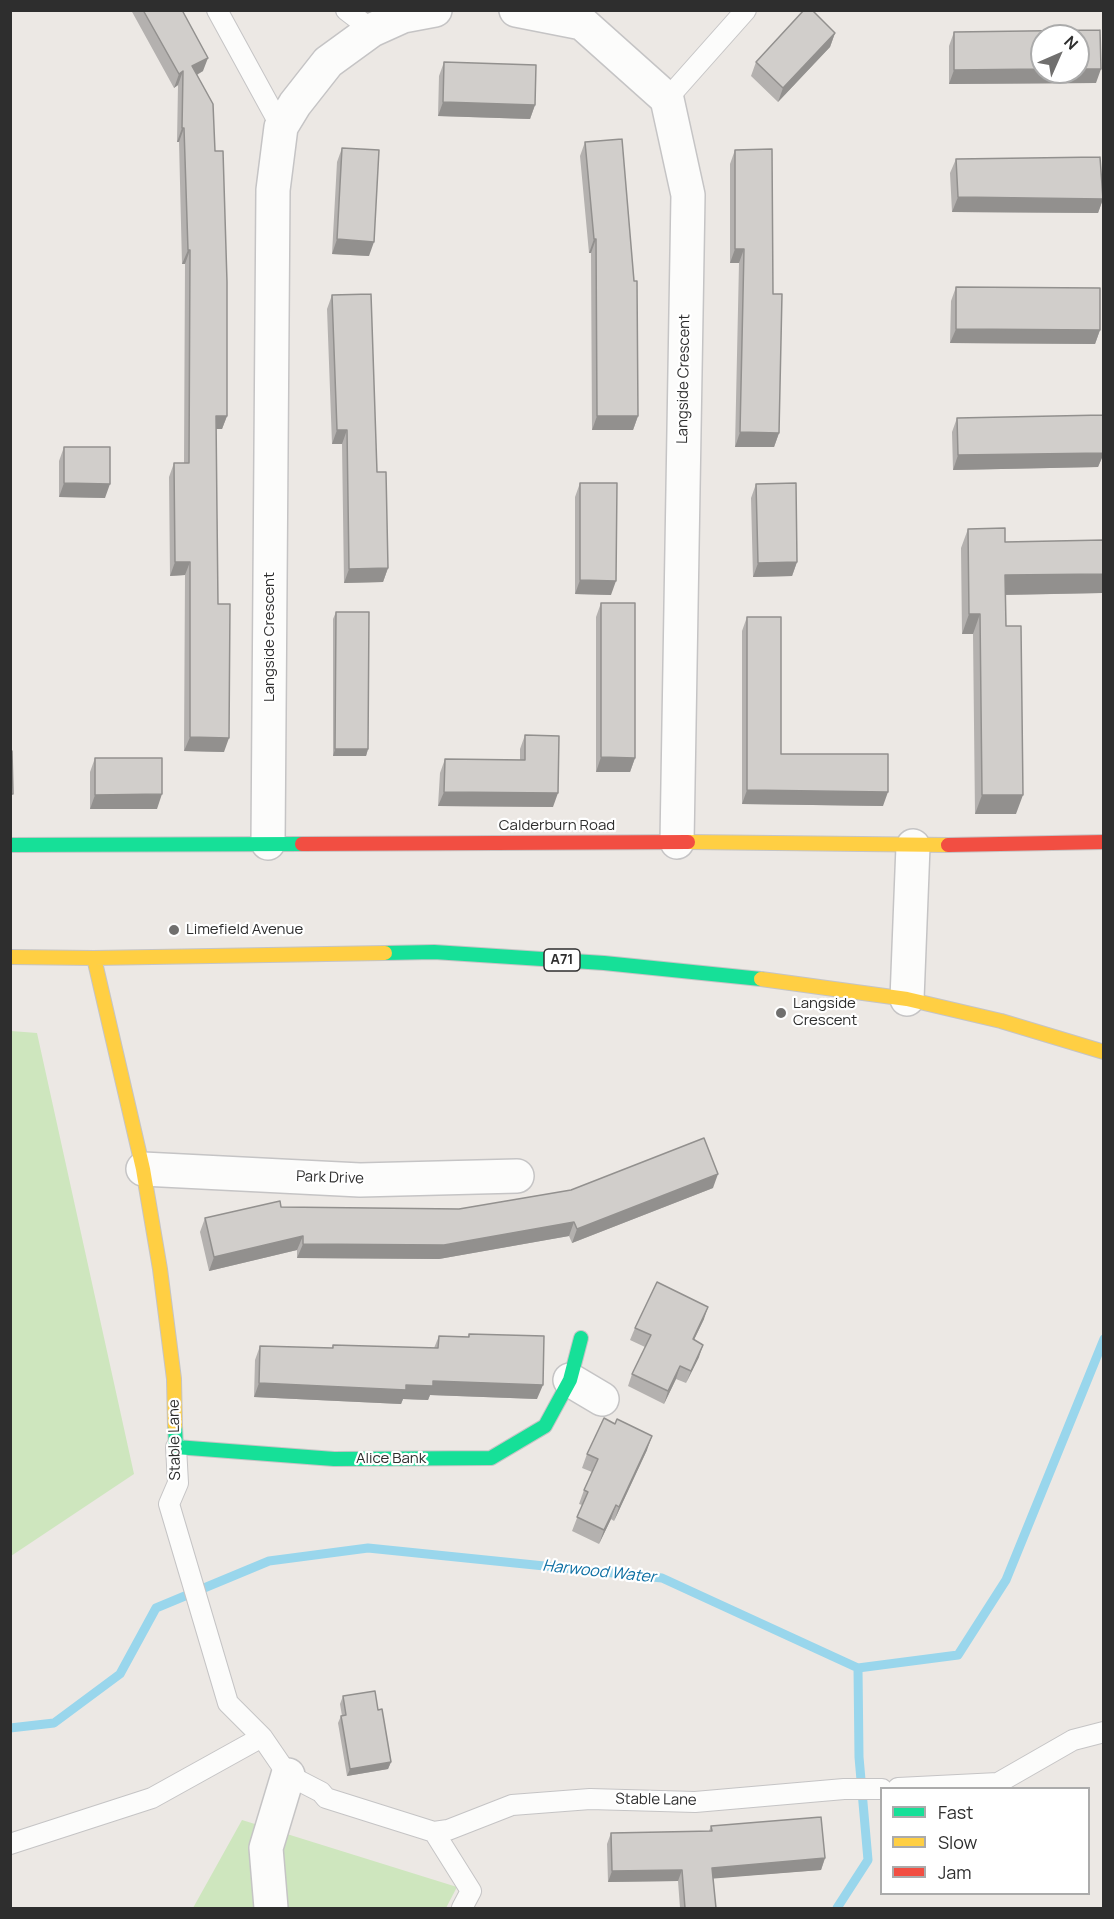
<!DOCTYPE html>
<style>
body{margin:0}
#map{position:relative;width:1114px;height:1919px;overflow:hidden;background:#ece8e4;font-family:Manrope,sans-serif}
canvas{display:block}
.frame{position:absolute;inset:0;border:12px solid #2e2e2e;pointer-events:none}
.legend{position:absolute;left:880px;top:1787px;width:210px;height:108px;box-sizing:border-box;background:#fff;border:2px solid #ababab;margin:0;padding:8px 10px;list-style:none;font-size:18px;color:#2e2e2e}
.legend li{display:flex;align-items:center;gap:12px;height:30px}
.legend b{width:30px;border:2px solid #ababab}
.north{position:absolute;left:1030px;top:24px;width:60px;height:60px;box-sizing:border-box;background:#fff;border:2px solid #ababab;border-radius:50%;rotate:45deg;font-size:16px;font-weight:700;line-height:24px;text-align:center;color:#2e2e2e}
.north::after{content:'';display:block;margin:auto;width:21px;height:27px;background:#706f6e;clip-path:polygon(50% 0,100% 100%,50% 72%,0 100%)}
</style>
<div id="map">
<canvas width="1114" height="1919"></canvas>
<div class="frame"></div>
<ul class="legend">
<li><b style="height:8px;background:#16e098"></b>Fast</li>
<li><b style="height:8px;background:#ffcf43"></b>Slow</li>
<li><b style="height:8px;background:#f24e42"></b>Jam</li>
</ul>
<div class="north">N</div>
</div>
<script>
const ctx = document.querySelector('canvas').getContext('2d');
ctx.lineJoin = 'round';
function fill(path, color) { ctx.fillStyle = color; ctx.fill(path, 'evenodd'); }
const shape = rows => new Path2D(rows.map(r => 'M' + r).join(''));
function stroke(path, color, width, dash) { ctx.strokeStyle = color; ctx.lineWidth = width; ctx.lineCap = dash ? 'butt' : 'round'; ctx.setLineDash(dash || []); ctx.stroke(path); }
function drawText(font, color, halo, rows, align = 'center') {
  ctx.font = font + ' Manrope,sans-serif'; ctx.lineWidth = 4.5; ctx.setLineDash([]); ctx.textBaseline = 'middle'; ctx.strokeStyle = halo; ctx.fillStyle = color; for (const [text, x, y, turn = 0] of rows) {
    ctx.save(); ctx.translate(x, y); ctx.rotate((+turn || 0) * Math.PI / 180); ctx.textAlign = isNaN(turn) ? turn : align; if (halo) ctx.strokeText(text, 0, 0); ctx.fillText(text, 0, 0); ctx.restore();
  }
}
fill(shape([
 [11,1031,37,1033,134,1474,11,1556],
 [242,1820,457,1887,446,1908,193,1908]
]), '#cee6be');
stroke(shape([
 [10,1728,54,1723,120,1674,156,1608,269,1561,368,1548,662,1578,858,1668,958,1655,1006,1580,1104,1339],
 [837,1908,868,1860,859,1757,858,1668]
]), '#99d6ec', 9);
const lane = shape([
 [217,10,281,127],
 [346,10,372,30],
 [667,99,746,10],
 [176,1447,178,1483,169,1504,228,1703,262,1737,288,1775,321,1792,326,1798,434,1832,448,1830,512,1805,590,1799,695,1802,844,1789,882,1789],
 [898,1788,998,1783,1073,1740,1104,1732],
 [434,1832,471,1891,462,1908],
 [10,1844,152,1798,262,1737]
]);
const street = shape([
 [516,10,582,23,667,99,688,195,677,842],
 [268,843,273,190,281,127,295,104,328,62,372,30,403,16,435,10],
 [907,999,913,846],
 [143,1169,360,1180,517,1176],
 [570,1380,602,1399],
 [271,1908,266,1848,288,1775]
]);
const fast = shape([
 [10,845,302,844],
 [385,953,434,952,604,963,761,979],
 [175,1426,176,1447,334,1459,491,1458,545,1426,570,1380,581,1338]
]);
const slow = shape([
 [688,842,948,845],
 [10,957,94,958,385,953],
 [94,958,143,1169,160,1269,174,1379,175,1426],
 [761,979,907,999,1001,1021,1104,1052]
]);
const jam = shape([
 [302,844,688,842],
 [948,845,1104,842]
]);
stroke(lane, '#c5c4c5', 22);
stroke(street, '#c5c4c5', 36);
stroke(fast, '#c5c4c5', 16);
stroke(slow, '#c5c4c5', 16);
stroke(jam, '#c5c4c5', 16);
stroke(lane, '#fcfcfb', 20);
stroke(street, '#fcfcfb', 33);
stroke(fast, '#16e098', 14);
stroke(slow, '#ffcf43', 14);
stroke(jam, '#f24e42', 14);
fill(shape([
 [131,10,182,10,203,71,197,75,227,416,222,429,216,429,218,604,224,752,184,751,185,575,170,576,169,477,174,463,184,463,185,264,182,264,179,142,177,142,178,85,174,88],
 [954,32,1096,83,949,84,949,46],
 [835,33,830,47,778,102,751,76,756,62],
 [444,62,535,105,530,119,438,116,439,76],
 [585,142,638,416,633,430,592,430,591,253,589,253,580,156],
 [342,148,369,256,332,254,337,162],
 [735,150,773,294,779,433,774,447,735,447,739,263,730,263,730,164],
 [956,159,1103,199,1098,213,952,212,950,173],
 [956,287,1100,330,1095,344,950,343,951,301],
 [332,295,377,472,388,568,383,582,344,583,342,444,332,444,327,309],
 [957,418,1104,453,1098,467,953,470,952,432],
 [64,447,105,498,59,497,59,461],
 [580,483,611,595,575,594,575,497],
 [756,484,797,562,792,576,753,577,751,498],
 [968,529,1005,542,1104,540,1104,589,1102,593,1006,595,1006,626,1016,814,975,814,973,634,962,634,961,548],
 [601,603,635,758,630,772,596,772,596,617],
 [336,612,368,749,366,756,333,756,333,619],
 [747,617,781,754,883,806,742,804,742,631],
 [525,735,553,807,438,806,440,773,445,759,520,760,520,749],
 [95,758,157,809,90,809,90,772],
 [713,1188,572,1243,569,1236,439,1259,297,1258,297,1250,209,1271,200,1232,205,1218,281,1207,459,1209],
 [704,1319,694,1340,699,1357,686,1383,676,1379,664,1404,628,1386,632,1374,645,1347,630,1340,635,1328],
 [469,1334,537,1399,430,1395,428,1400,403,1399,401,1404,254,1397,255,1360,260,1346,332,1348,333,1345,434,1348,439,1336,468,1337],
 [647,1450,614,1521,611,1519,599,1544,572,1531,582,1505,579,1504,584,1490,592,1472,582,1468,587,1454],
 [343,1696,378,1710,391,1762,388,1769,347,1776,338,1723,341,1716,342,1716,340,1704],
 [711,1826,825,1858,821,1870,713,1878,716,1908,680,1908,678,1881,608,1882,607,1844,611,1833,709,1831]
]), '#b4b1af');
fill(shape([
 [835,33,830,47,778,102,783,88],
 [208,58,203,71,187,80,192,66],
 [1042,69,1042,72,1078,72,1078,69,1101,69,1096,83,949,84,954,70],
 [183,71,178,85,174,88,179,74],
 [443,102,535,105,530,119,438,116],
 [182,128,184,128,179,142,177,142],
 [958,197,1103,199,1098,213,952,212],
 [337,239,374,242,369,256,332,254],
 [594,239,596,239,591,253,589,253],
 [735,249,744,249,739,263,730,263],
 [188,250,190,250,185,264,182,264],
 [956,329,1100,330,1095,344,950,343],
 [216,416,227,416,222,429,211,429],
 [597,416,638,416,633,430,592,430],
 [337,430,347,430,342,444,332,444],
 [740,432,779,433,774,447,735,447],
 [1104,453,1098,467,953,470,958,455],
 [64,483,110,484,105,498,59,497],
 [175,562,190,562,185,575,170,576],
 [797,562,792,576,753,577,758,563],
 [388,568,383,582,344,583,349,569],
 [1104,574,1104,589,1102,593,998,595,1005,575],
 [580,580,616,581,611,595,575,594],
 [969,614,980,614,973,634,962,634],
 [190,737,229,738,224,752,184,751],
 [335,749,368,749,366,756,333,756],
 [601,757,635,758,630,772,596,772],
 [747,790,888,792,883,806,742,804],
 [444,792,558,793,553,807,438,806],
 [162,794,157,809,90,809,95,795],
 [982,795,1023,795,1016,814,975,814],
 [718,1174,713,1188,572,1243,577,1229],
 [574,1222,569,1236,439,1259,297,1258,303,1244],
 [303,1236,297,1250,209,1271,214,1257],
 [708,1307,704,1319,688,1352,693,1339],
 [703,1345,699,1357,686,1383,691,1371],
 [680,1366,676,1379,664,1404,668,1391],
 [433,1381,543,1385,537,1399,430,1395,428,1400,403,1399,401,1404,254,1397,259,1383,406,1385],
 [652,1436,647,1450,614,1521,619,1507],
 [616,1505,611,1519,599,1544,604,1530],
 [391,1762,388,1769,347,1776,350,1769],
 [825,1858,821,1870,708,1879,712,1868],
 [682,1870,678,1881,608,1882,612,1871]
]), '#92908e');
const building = shape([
 [143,10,182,10,208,58,192,66,213,104,215,151,223,151,227,282,227,416,216,416,217,513,218,604,230,604,229,738,190,737,190,562,175,562,174,463,189,463,190,250,188,250,184,128,182,128,183,71,179,74,143,10],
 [804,10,812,10,835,33,783,88,756,62,804,10],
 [1100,30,1101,69,1078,69,1078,36,1042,36,1042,69,954,70,954,32,1100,30],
 [444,62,536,65,535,105,443,102,444,62],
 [622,139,634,281,637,281,638,416,597,416,596,239,594,239,585,142,622,139],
 [342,148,379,150,374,242,337,239,342,148],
 [772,149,773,294,782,294,779,433,740,432,744,249,735,249,735,150,772,149],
 [1100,157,1103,199,958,197,956,159,1100,157],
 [956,287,1100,288,1100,330,956,329,956,287],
 [371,294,377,472,386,472,388,568,349,569,347,430,337,430,332,295,371,294],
 [1103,415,1104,453,958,455,957,418,1103,415],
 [64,447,110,447,110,484,64,483,64,447],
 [580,483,617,483,616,581,580,580,580,483],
 [796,483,797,562,758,563,756,484,796,483],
 [1005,528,1005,542,1104,540,1104,574,1005,575,1006,626,1021,626,1023,795,982,795,980,614,969,614,968,529,1005,528],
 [601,603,635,603,635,758,601,757,601,603],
 [336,612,369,612,368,749,335,749,336,612],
 [747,617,781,617,781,754,888,754,888,792,747,790,747,617],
 [525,735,559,736,558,793,444,792,445,759,525,760,525,735],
 [10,751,12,751,13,794,10,794,10,751],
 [95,758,162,758,162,794,95,795,95,758],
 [704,1138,718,1174,577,1229,574,1222,444,1245,303,1244,303,1236,214,1257,205,1218,280,1201,281,1207,459,1209,571,1190,704,1138],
 [657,1282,708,1307,693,1339,703,1345,691,1371,680,1366,668,1391,632,1374,651,1335,635,1328,657,1282],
 [469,1334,544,1336,543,1385,433,1381,433,1386,406,1385,406,1390,259,1383,260,1346,333,1348,333,1345,438,1348,439,1336,469,1337,469,1334],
 [604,1418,615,1424,617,1419,652,1436,619,1507,616,1505,604,1530,577,1517,588,1492,584,1490,598,1459,587,1454,604,1418],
 [375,1691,378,1710,382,1709,391,1762,350,1769,341,1716,346,1715,343,1696,375,1691],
 [821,1817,825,1858,712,1868,716,1908,685,1908,682,1870,612,1871,611,1833,712,1831,711,1826,821,1817]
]);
fill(building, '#d1cecb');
stroke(building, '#92908e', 1.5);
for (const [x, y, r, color] of [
 [174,930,6,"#706f6e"],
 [781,1013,6,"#706f6e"]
]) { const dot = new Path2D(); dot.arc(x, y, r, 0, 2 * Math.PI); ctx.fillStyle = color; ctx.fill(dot); stroke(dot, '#fff', 2); }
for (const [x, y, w] of [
 [562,960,36]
]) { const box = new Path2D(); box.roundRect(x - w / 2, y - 11, w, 22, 4.5); ctx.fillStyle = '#fff'; ctx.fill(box); stroke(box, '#2e2e2e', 1.5); }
drawText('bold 14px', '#2e2e2e', null, [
 ["A71",562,960]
]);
drawText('15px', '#2e2e2e', '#fff', [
 ["Langside Crescent",684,379,-89],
 ["Langside Crescent",270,637,-90],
 ["Calderburn Road",557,826],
 ["Park Drive",330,1178,2],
 ["Stable Lane",175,1440,-91],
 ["Alice Bank",391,1459],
 ["Stable Lane",656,1800,1]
]);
drawText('15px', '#2e2e2e', '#fff', [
 ["Limefield Avenue",186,930],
 ["Langside",793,1004],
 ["Crescent",793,1021]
], 'left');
drawText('italic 16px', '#0d6fa3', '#fff', [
 ["Harwood Water",599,1572,6]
]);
</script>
